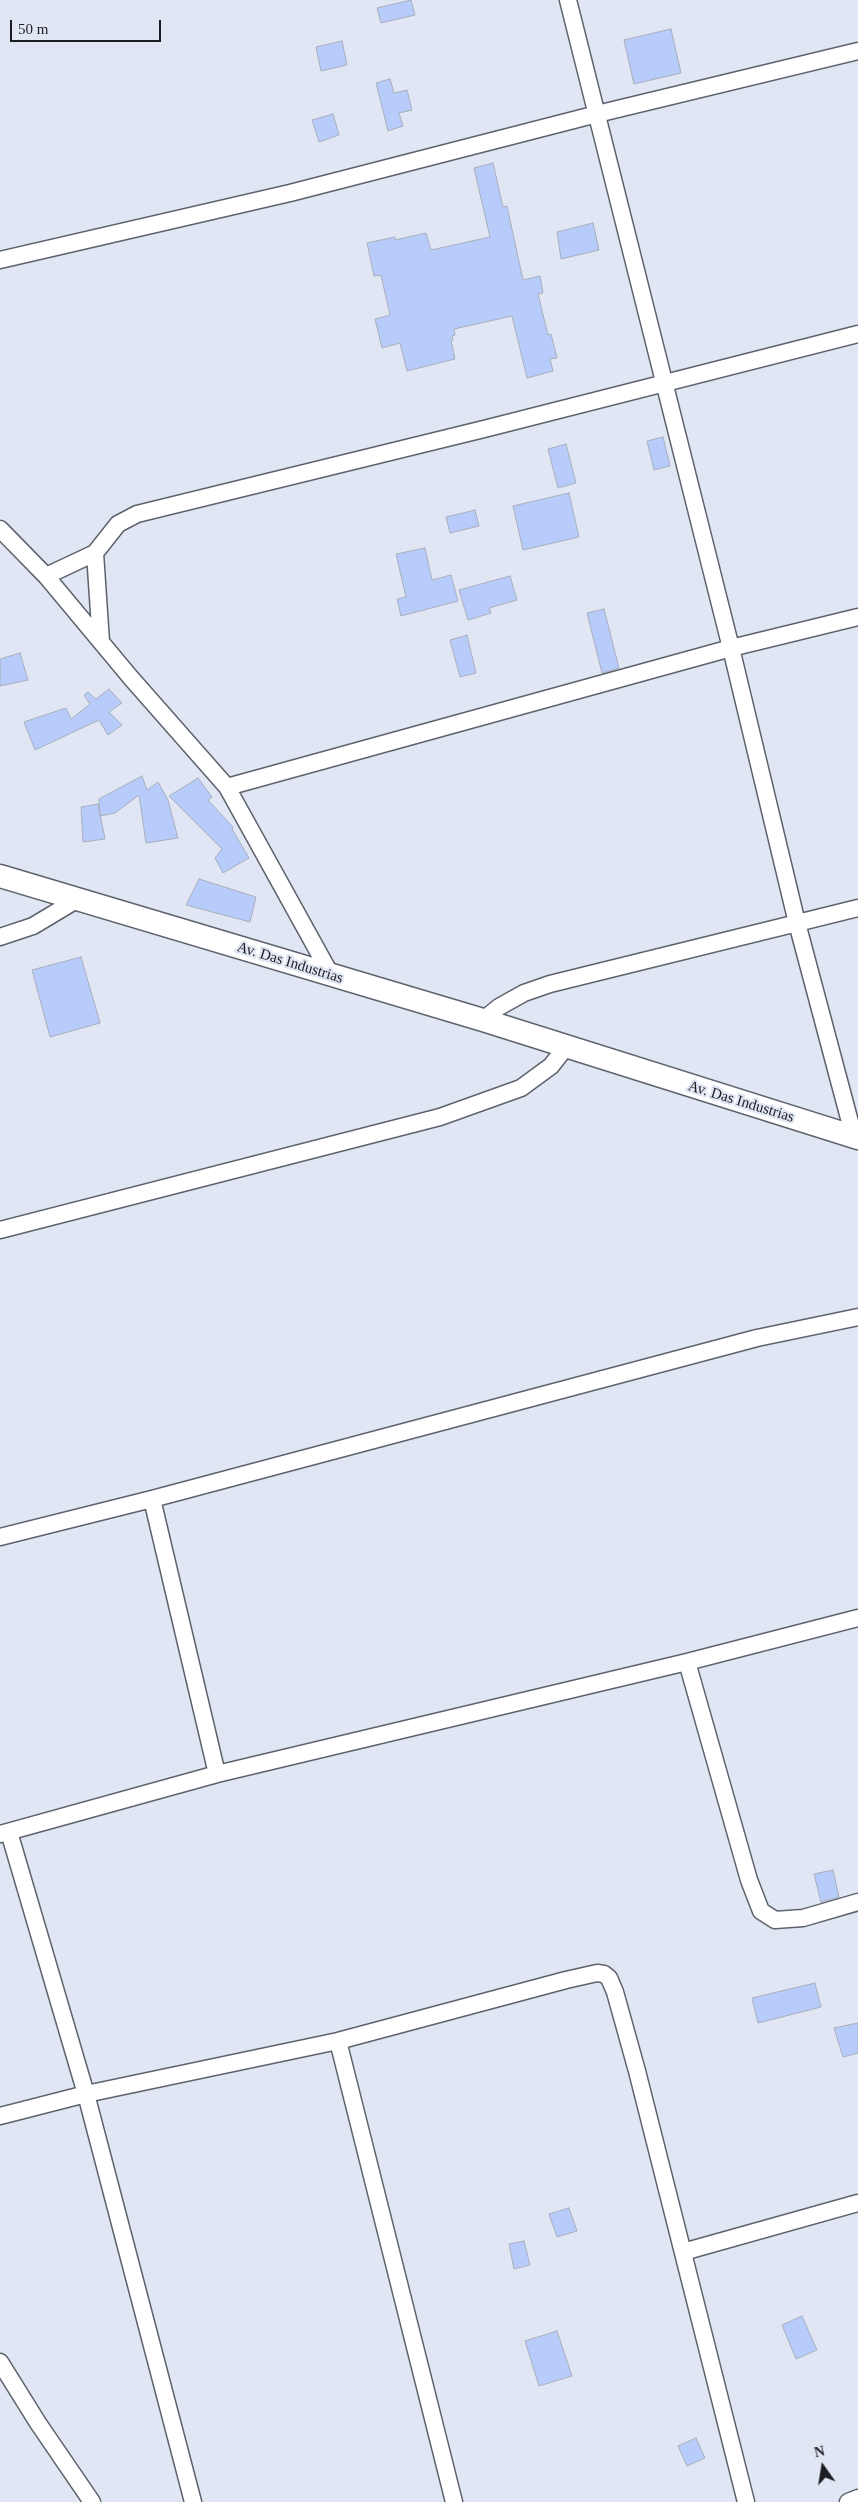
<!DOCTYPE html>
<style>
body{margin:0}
#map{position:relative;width:858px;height:2502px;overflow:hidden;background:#e1e6f4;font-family:Georgia,serif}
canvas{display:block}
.north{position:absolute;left:798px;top:2442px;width:50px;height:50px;-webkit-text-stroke:4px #e1e6f4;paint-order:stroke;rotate:347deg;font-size:14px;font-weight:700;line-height:20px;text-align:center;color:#1c1e23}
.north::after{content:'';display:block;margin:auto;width:18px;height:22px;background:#1c1e23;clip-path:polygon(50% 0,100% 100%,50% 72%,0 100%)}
.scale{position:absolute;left:10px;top:20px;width:151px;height:22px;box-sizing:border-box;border:2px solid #1c1e23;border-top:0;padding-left:6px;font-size:15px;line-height:18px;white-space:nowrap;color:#1c1e23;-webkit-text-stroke:4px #e1e6f4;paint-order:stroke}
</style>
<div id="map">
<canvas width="858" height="2502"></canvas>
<div class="north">N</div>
<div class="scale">50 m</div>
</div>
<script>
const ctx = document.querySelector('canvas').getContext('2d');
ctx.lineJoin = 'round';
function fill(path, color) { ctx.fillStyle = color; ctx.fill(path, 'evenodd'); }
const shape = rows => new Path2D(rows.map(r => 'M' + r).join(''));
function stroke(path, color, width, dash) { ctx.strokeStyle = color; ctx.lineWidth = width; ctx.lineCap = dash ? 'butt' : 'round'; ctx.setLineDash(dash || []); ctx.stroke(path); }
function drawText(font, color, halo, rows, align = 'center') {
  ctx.font = font + ' Georgia,serif'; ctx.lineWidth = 4.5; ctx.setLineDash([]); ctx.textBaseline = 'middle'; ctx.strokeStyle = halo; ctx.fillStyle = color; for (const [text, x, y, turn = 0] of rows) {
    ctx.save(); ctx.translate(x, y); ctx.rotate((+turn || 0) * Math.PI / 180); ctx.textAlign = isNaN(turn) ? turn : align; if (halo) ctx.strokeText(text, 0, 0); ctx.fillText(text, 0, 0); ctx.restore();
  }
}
const building = shape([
 [411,0,415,15,381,23,377,8,411,0],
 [671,29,681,73,634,84,624,40,671,29],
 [342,41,347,65,321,71,316,47,342,41],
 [390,79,394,93,407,90,412,110,399,113,403,126,388,131,376,83,390,79],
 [333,114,339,135,319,142,312,120,333,114],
 [493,163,503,207,507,206,523,280,540,276,543,293,538,294,548,335,551,334,557,358,550,359,553,371,527,378,512,316,454,329,455,335,452,336,453,340,451,341,455,359,407,371,400,343,382,348,375,319,390,315,381,275,374,276,367,243,395,237,395,240,426,233,431,250,490,237,474,168,493,163],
 [593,223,599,250,561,259,557,232,593,223],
 [663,437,670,466,654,470,647,441,663,437],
 [566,444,576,483,558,488,548,449,566,444],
 [569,493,579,537,523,550,513,506,569,493],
 [475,510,479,526,450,533,446,517,475,510],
 [425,548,432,580,451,575,458,601,401,616,397,599,406,597,396,554,425,548],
 [510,576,517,600,489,608,491,613,468,620,459,590,510,576],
 [604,609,619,668,602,673,587,613,604,609],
 [467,635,476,673,460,677,450,640,467,635],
 [20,653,28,680,0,686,0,659,20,653],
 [109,689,122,703,109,712,122,725,108,735,99,720,35,750,24,722,66,708,71,719,90,704,84,695,88,692,96,699,109,689],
 [142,776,147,790,158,782,168,800,178,838,146,843,139,795,115,813,100,816,99,799,142,776],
 [198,778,212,797,208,800,233,827,232,829,249,858,223,873,215,858,222,849,169,796,198,778],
 [98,804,105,839,83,842,81,807,98,804],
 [199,879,256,897,250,922,186,905,199,879],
 [81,957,100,1023,50,1037,32,970,81,957],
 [833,1870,839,1897,821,1902,814,1874,833,1870],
 [815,1983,821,2007,758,2023,752,1998,815,1983],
 [858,2023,858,2053,843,2057,834,2028,858,2023],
 [569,2208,577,2231,557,2237,549,2214,569,2208],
 [524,2241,530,2265,514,2269,509,2244,524,2241],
 [802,2316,817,2350,796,2359,782,2325,802,2316],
 [557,2331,572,2376,539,2386,525,2341,557,2331],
 [696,2438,705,2458,687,2466,678,2446,696,2438]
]);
fill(building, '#b8ccfb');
stroke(building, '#a8aeba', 1);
const street = shape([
 [568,0,731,648,797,923,854,1137],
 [0,260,290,193,597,114,858,51],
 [0,529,46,576,131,678,227,787,331,975],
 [95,553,101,642],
 [46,576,95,553,118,524,137,514,484,429,858,334],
 [227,787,731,648,858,617],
 [0,937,33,926,78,899],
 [483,1020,499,1007,524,993,550,984,858,908],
 [0,1230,440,1117,521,1088,551,1066,566,1047],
 [152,1499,217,1774],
 [0,1537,152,1499,757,1338,858,1317],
 [687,1662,749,1880,761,1911,775,1920,803,1918,858,1902],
 [9,1832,86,2094,193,2502],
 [0,1834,217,1774,687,1662,858,1618],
 [338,2041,454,2502],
 [0,2116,86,2094,338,2041,566,1980,597,1973,604,1974,609,1978,615,1992,637,2071,746,2502],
 [683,2252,858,2203],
 [0,2362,38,2423,92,2502],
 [848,2502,858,2498]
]);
const secondary = shape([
 [0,876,483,1020,858,1138]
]);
stroke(street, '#5d626d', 19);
stroke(secondary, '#5d626d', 25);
stroke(street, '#fff', 16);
stroke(secondary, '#fff', 22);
drawText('15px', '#1c1e23', '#e1e6f4', [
 ["Av. Das Industrias",290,963,17],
 ["Av. Das Industrias",741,1102,17]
]);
</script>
